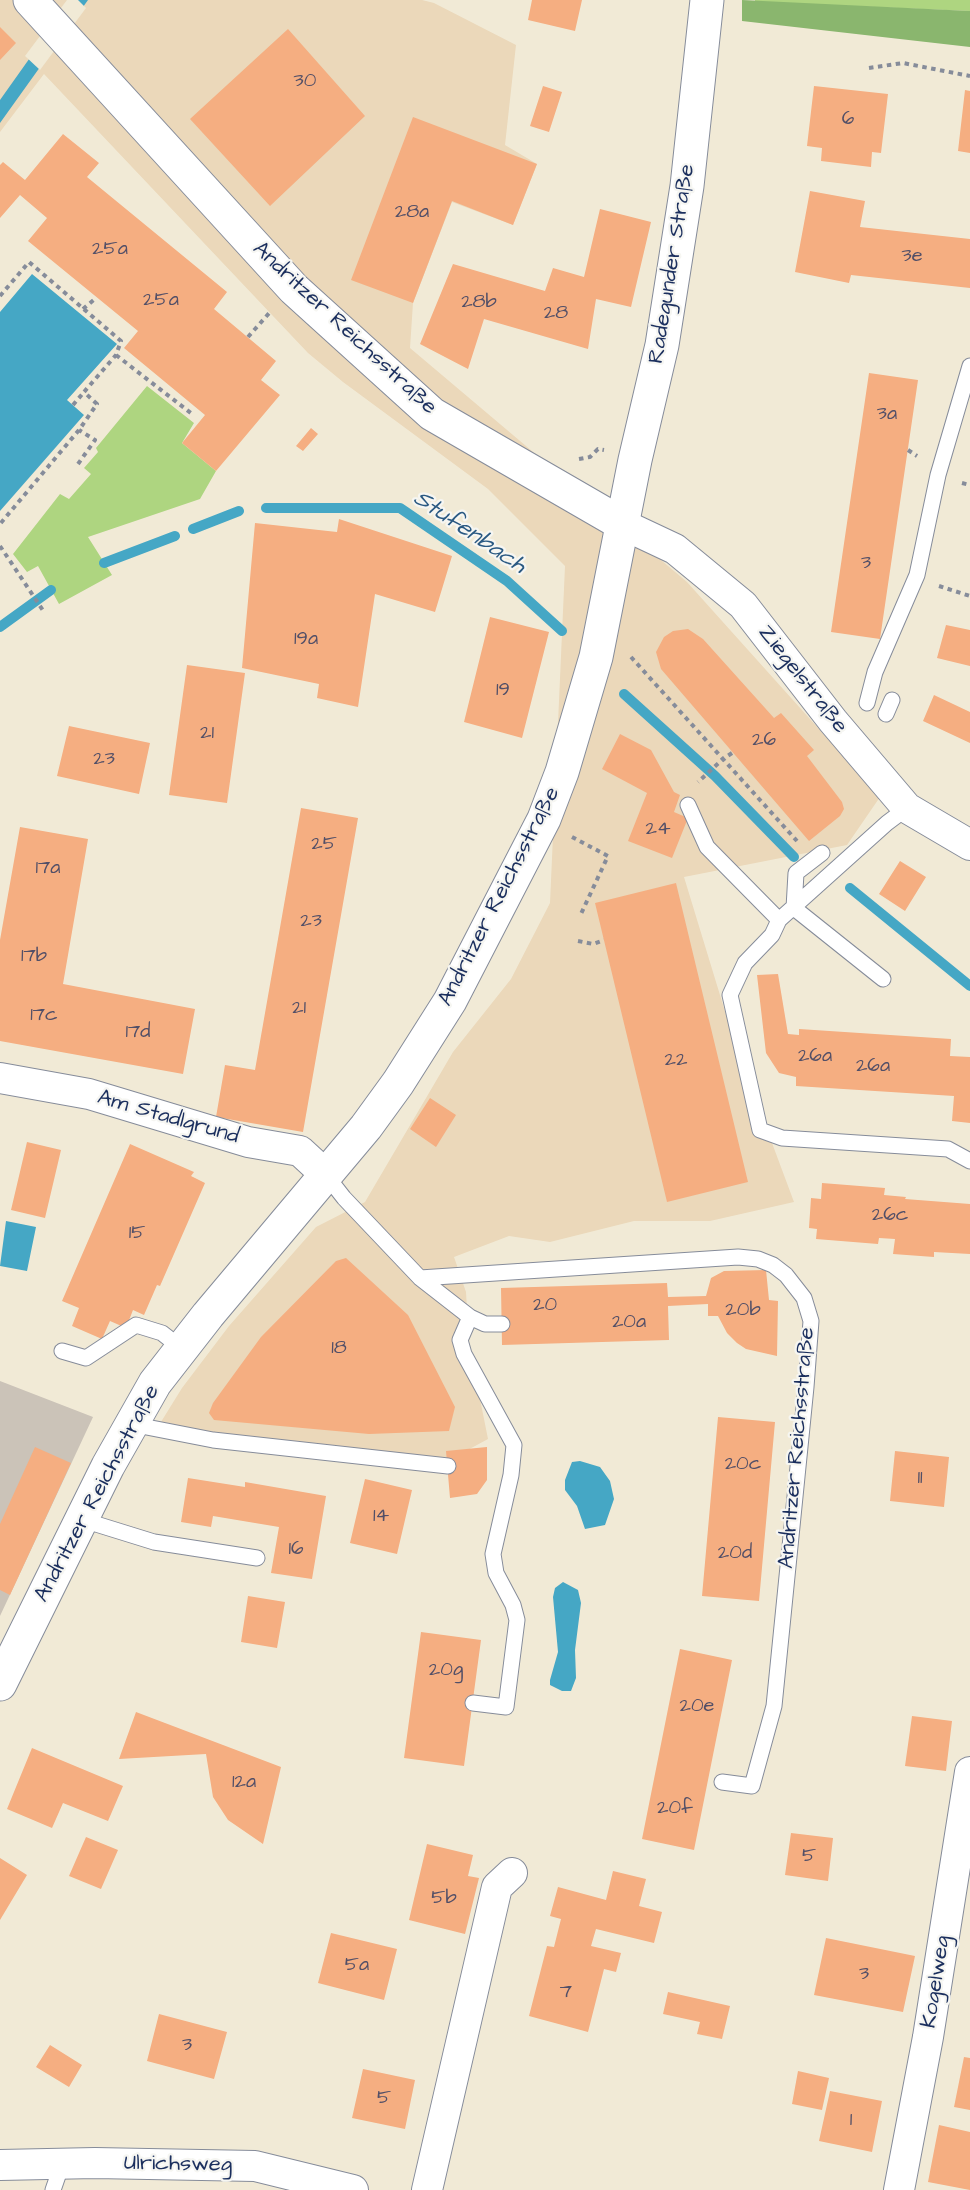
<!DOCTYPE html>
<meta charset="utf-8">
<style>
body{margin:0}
canvas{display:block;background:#f1ead6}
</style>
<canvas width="970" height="2190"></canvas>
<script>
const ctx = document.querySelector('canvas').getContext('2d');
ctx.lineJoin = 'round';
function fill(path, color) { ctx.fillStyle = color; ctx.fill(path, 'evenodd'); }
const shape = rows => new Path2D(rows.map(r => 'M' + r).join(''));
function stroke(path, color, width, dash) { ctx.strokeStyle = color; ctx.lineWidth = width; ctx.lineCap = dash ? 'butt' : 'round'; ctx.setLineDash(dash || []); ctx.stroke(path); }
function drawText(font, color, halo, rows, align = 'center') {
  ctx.font = font + ' "Architects Daughter",sans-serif'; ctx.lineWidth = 4.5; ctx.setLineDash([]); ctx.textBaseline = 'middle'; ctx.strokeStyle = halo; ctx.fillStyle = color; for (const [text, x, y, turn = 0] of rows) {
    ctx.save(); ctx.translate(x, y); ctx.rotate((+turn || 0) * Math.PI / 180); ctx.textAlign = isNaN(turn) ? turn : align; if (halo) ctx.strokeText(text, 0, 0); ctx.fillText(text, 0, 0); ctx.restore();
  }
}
fill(shape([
 [0,0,422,0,434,3,516,45,505,145,537,164,513,225,452,202,413,303,410,348,687,582,880,797,847,845,684,877,734,1041,794,1202,710,1221,634,1221,550,1242,509,1236,454,1257,466,1292,469,1344,488,1439,440,1465,156,1430,182,1388,229,1326,316,1227,365,1202,453,1052,511,979,550,903,565,566,488,489,343,382,308,353,44,74,0,132]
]), '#ebd8ba');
fill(shape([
 [0,1381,93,1417,0,1616]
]), '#cbc3b8');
fill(shape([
 [755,0,970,0,970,11,755,2],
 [147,386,194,423,182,443,216,471,200,499,88,537,112,575,59,604,38,566,27,572,13,554,60,494,69,499,91,474,84,468,98,452,96,448]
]), '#aed580');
fill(shape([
 [742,0,970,11,970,47,742,21]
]), '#8ab66e');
fill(shape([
 [71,0,88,0,0,123,0,100],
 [32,274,117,344,67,400,84,415,0,511,0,312],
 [6,1221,36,1227,27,1271,0,1266],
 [580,1461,600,1467,610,1481,614,1499,605,1525,585,1529,577,1506,565,1490,565,1480,572,1462],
 [563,1582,578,1590,581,1603,575,1650,576,1678,571,1691,562,1691,550,1685,550,1680,558,1652,553,1597,555,1588]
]), '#45a7c5');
fill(shape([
 [67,0,78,0,86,8,40,70,25,56]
]), '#f1ead6');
stroke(shape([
 [266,508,400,508,507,581,562,631],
 [193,529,239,511],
 [104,563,175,536],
 [0,627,51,590],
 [624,694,715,776,794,857],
 [850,888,970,986]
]), '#45a7c5', 10);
fill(shape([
 [532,0,582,0,575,31,528,20],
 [0,27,16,43,0,60],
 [288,29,365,116,270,206,190,119],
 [543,86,562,92,549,132,530,126],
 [814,86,888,94,881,153,872,152,871,167,821,161,822,148,807,146],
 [965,90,970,91,970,153,958,151],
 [413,117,537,164,513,225,452,201,413,303,351,280],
 [63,134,99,163,87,177,227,292,214,309,276,361,261,380,280,395,216,471,182,443,205,415,124,348,138,331,28,241,47,218,20,195,0,218,0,165,3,162,25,180],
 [810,191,865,201,860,227,970,239,970,288,851,275,849,283,795,272],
 [600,209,651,222,631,307,596,299,588,349,484,319,468,369,420,344,453,264,545,291,553,268,584,277],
 [869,373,918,380,880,639,831,632],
 [311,428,318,434,303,451,296,446],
 [339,519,452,556,435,612,375,594,358,707,317,698,319,684,242,668,255,523,337,532],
 [490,617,549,632,522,738,464,722],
 [946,625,970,630,970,666,937,658],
 [688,629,703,639,774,718,781,713,814,750,807,756,842,802,844,809,840,816,809,841,661,669,656,652,664,637,673,631],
 [187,665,245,673,227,803,169,795],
 [934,695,970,712,970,743,923,721],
 [69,726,150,743,139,794,57,776],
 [620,734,651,750,674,792,680,795,674,812,688,818,672,858,628,841,647,793,602,769],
 [301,808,358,818,303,1132,216,1117,225,1065,255,1070],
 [20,827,88,839,63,984,195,1009,183,1074,0,1041,0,940],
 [900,861,926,877,905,911,879,894],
 [676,883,748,1182,667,1202,595,903],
 [778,974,788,1034,799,1035,799,1029,951,1039,950,1056,970,1057,970,1123,952,1121,954,1096,796,1086,796,1077,779,1073,766,1053,757,975],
 [430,1098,456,1115,436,1147,410,1129],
 [27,1142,61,1150,45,1218,11,1210],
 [130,1144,194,1172,191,1176,205,1183,160,1286,157,1285,144,1315,133,1310,126,1328,110,1321,102,1339,72,1326,79,1308,62,1301],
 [822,1183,885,1188,884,1195,906,1197,905,1199,970,1204,970,1254,934,1252,934,1257,893,1254,895,1239,879,1238,878,1244,816,1239,817,1229,809,1228,811,1198,821,1199],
 [346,1258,408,1315,455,1407,449,1431,369,1434,214,1420,209,1413,213,1403,261,1337,336,1261],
 [766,1270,769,1300,778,1301,777,1356,746,1349,737,1343,727,1333,718,1316,708,1316,708,1304,668,1306,669,1340,502,1345,501,1288,667,1283,668,1297,706,1296,711,1278,724,1271],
 [718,1417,775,1422,759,1601,702,1596],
 [35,1447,71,1463,10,1595,0,1590,0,1524],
 [487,1447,487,1480,477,1494,450,1498,446,1451],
 [895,1451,949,1457,944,1507,890,1501],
 [188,1478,245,1487,245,1482,326,1496,312,1579,271,1573,279,1527,213,1516,211,1527,181,1522],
 [365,1479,412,1490,397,1554,350,1543],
 [248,1596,285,1602,277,1648,241,1642],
 [421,1632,481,1640,464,1766,404,1758],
 [680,1649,732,1660,694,1850,642,1839],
 [136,1712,281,1767,263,1844,228,1820,213,1797,206,1754,119,1759],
 [912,1716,952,1721,946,1771,905,1766],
 [32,1748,123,1786,108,1821,63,1803,52,1828,7,1809],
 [791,1833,833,1838,828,1881,785,1875],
 [86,1837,118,1850,101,1889,69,1876],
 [427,1844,473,1855,468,1876,479,1878,465,1934,409,1920],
 [0,1858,27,1875,0,1920],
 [613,1871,646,1879,639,1906,662,1912,654,1943,596,1929,591,1946,621,1953,616,1972,604,1969,588,2032,529,2016,547,1946,554,1947,561,1919,550,1916,558,1887,606,1900],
 [331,1933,397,1949,384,2000,318,1983],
 [826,1938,915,1956,903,2012,814,1995],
 [668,1992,730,2006,722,2039,697,2034,700,2022,663,2014],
 [159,2014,227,2032,214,2079,147,2061],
 [50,2045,82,2065,69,2087,36,2067],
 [964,2057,970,2058,970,2110,954,2107],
 [363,2069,415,2080,405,2129,352,2118],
 [798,2071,829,2078,822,2110,792,2104],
 [830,2091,882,2101,872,2152,819,2141],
 [939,2125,970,2132,970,2190,928,2182]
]), '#f5ae81');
const service = shape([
 [867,703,875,672,917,575,938,475,970,366],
 [886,714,892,700],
 [688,805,707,847,779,920],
 [907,808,887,823,779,920,772,935,745,963,730,995,760,1130,782,1138,948,1149,970,1161],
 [822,853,796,873,794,908,883,979],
 [326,1175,344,1198,420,1278,470,1317,485,1324,502,1324],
 [420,1278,738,1257,758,1259,773,1265,786,1275,804,1298,811,1321,806,1387,774,1706,752,1786,722,1782],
 [470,1317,460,1340,464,1354,514,1445,511,1475,493,1554,496,1573,513,1605,517,1620,506,1707,473,1703],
 [62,1351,86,1358,136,1325,162,1333,181,1348],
 [131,1424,213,1440,448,1466],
 [83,1520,154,1542,257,1558],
 [53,2190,62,2164]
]);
const minor = shape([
 [624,525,675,549,743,605,833,721,907,808,970,845],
 [0,1078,89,1094,248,1142,300,1151,326,1175],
 [0,2165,95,2163,255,2166,353,2190],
 [427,2190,497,1887,512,1873],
 [899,2190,928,2037,970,1772]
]);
const tertiary = shape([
 [30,0,294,289,432,414,624,525]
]);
const secondary = shape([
 [0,1684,108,1466,155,1383,208,1315,366,1127,398,1083,450,1001,544,819,562,772,596,657,635,460,662,345,687,186,707,0]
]);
stroke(service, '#868c9a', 17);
stroke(minor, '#868c9a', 32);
stroke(tertiary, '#868c9a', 35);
stroke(secondary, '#868c9a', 35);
stroke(shape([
 [869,68,903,63,970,76],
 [0,296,29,262,121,341,116,355,84,392,97,404,79,430,0,524],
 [83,309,96,298],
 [248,337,271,311],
 [116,355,192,414],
 [73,405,84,392],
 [908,450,917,456],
 [579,459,590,457,598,449,604,450],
 [78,464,95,440,79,430],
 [962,483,970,485],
 [0,546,44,612],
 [939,586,970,596],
 [631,657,723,759,698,782],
 [732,753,723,759,797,841],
 [572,837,608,856,580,916],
 [578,941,593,944,604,940]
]), '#868c9a', 4, [4.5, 4.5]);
stroke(service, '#fff', 15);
stroke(minor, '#fff', 30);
stroke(tertiary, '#fff', 33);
stroke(secondary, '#fff', 33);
drawText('20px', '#524f67', null, [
 ["30",305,82],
 ["6",848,120],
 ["28a",412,213],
 ["25a",110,250],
 ["3e",912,257],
 ["25a",161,301],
 ["28b",479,303],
 ["28",556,314],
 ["3a",887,415],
 ["3",866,564],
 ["19a",306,640],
 ["19",503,691],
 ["21",207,734],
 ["26",764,741],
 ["23",104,760],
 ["24",658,830],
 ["25",324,845],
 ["17a",48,869],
 ["23",311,922],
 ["17b",34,957],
 ["21",299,1009],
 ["17c",44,1016],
 ["17d",138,1033],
 ["26a",815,1057],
 ["22",676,1061],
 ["26a",873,1067],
 ["26c",890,1216],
 ["15",137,1234],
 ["20",545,1306],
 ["20b",743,1311],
 ["20a",629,1323],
 ["18",339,1349],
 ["20c",743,1465],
 ["11",920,1479],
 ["14",381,1517],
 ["16",296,1550],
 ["20d",735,1554],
 ["20g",446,1671],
 ["20e",697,1707],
 ["12a",244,1783],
 ["20f",675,1809],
 ["5",809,1857],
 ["5b",444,1899],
 ["5a",357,1966],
 ["3",864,1975],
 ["7",566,1993],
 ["3",187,2046],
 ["5",384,2099],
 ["1",851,2121]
]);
drawText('22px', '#1b2f5e', '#f6f6f2', [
 ["Radegunder Straße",673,264,-81],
 ["Andritzer Reichsstraße",344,329,43],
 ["Ziegelstraße",802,680,52],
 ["Andritzer Reichsstraße",500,897,-63],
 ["Am Stadlgrund",168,1118,16],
 ["Andritzer Reichsstraße",798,1448,-85],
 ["Andritzer Reichsstraße",98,1494,-62],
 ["Kogelweg",937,1982,-81],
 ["Ulrichsweg",178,2165,1]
]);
drawText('italic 24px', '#2a5982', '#f6f6f2', [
 ["Stufenbach",469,533,34]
]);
</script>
